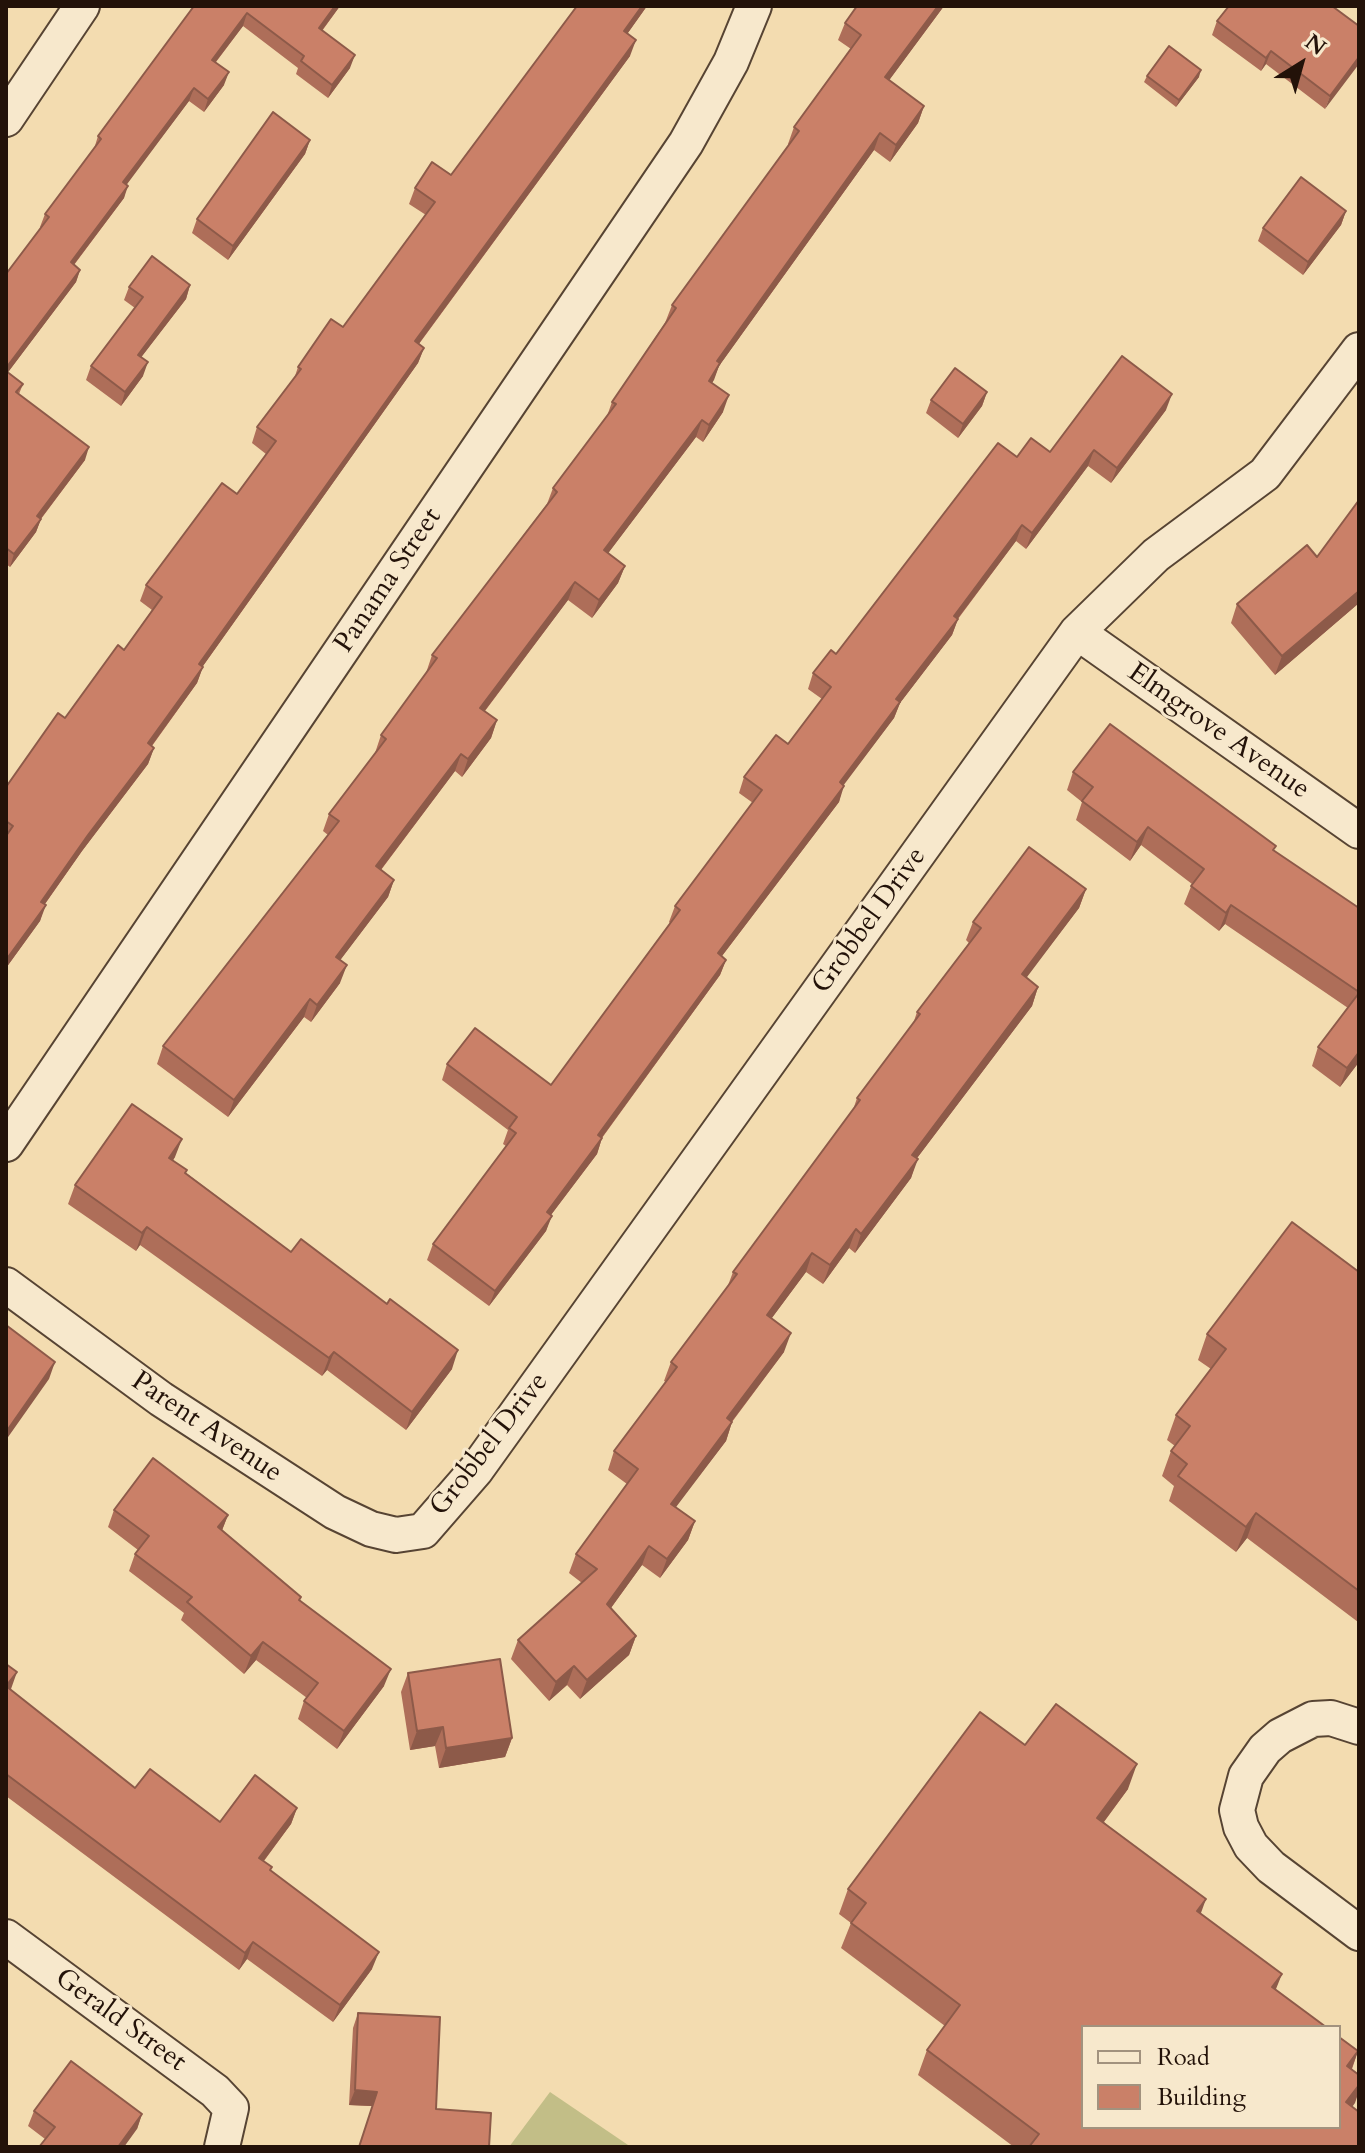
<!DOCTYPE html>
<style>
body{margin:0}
#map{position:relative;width:1365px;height:2153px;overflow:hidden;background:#f3dcb0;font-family:Cardo,serif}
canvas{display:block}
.frame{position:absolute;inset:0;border:8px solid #231209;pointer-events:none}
.legend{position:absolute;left:1081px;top:2025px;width:260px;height:104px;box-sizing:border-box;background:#f7e8cc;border:2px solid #a2927e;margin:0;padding:10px 14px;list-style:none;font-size:24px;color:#231209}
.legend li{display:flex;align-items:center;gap:16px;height:40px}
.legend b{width:40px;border:2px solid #a2927e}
.north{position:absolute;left:1261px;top:24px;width:80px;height:80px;-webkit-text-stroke:6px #f7e8cc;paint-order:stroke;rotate:37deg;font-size:22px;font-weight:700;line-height:32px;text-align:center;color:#231209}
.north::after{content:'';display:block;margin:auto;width:28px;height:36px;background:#231209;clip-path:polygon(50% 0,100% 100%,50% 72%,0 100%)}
</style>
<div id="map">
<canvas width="1365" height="2153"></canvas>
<div class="frame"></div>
<ul class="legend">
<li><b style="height:10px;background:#f7e8cc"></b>Road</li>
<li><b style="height:22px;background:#ca8068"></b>Building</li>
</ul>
<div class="north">N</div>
</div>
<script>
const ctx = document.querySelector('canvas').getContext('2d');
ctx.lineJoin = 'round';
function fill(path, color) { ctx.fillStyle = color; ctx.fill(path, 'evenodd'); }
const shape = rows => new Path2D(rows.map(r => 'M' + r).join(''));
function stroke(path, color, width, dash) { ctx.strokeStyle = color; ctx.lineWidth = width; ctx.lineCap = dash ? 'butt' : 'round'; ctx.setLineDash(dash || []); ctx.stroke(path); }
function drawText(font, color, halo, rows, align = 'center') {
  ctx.font = font + ' Cardo,serif'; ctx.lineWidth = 6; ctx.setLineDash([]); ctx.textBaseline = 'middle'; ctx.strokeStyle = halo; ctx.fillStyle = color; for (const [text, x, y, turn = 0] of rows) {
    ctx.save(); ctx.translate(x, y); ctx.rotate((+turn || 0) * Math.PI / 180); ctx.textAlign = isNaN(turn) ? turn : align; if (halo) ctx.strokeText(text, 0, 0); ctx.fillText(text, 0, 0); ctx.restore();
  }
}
fill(shape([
 [550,2092,631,2147,509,2147]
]), '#c2be87');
const street = shape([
 [6,119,82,6],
 [1077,632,1359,831],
 [6,1144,686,143,731,62,754,6],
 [6,1285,161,1399,335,1512,371,1529,396,1535,423,1531,476,1470,1077,632,1156,555,1265,474,1359,350],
 [1359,1727,1331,1718,1313,1719,1280,1736,1265,1749,1246,1776,1237,1810,1241,1827,1251,1846,1271,1867,1359,1933],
 [6,1937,215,2091,231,2108,222,2147]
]);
stroke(street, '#574433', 38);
stroke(street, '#f7e8cc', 34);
fill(shape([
 [194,6,340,6,322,31,350,68,328,98,296,74,298,68,243,26,216,62,224,85,204,112,189,101,126,184,124,198,74,265,80,270,76,282,8,372,23,384,19,394,85,460,41,519,36,532,10,567,6,564,6,274,41,227,40,227,45,214,94,149,98,136],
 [577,6,647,6,627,34,630,56,419,344,424,348,418,363,203,666,197,683,152,746,154,748,148,764,82,851,45,904,40,921,6,968,6,787,124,650,152,610,140,601,146,585,237,494,266,454,252,443,257,427,294,379,298,367,343,327,426,215,409,204,415,188,451,175],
 [944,6,889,80,924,106,918,123,890,162,874,150,719,366,712,383,723,412,703,442,696,437,608,553,625,566,618,583,592,618,568,600,485,711,497,720,491,738,462,777,455,771,381,870,394,880,388,897,340,960,340,983,311,1022,304,1017,228,1117,157,1064,163,1046,328,835,323,831,329,814,375,753,381,735,426,673,432,655,547,504,553,488,607,416,612,402,665,323,672,305,789,145,788,144,794,127,851,49,838,40,845,23],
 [1217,21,1359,26,1325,109,1266,64,1261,71,1212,35],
 [1147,76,1199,77,1176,107,1144,82],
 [310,140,305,154,228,260,192,233,197,219],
 [1346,211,1341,225,1303,275,1258,241,1263,228],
 [190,285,186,299,141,357,143,376,121,406,86,380,91,366,135,308,124,300,129,287],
 [987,392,982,406,958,438,926,413,931,400],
 [1166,410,1111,483,1088,466,1026,549,1016,541,958,619,952,635,900,703,894,718,843,785,839,802,722,956,726,960,720,975,602,1138,597,1154,551,1215,546,1231,489,1306,427,1260,433,1244,506,1146,503,1144,508,1130,442,1080,447,1064,551,1085,670,923,669,922,675,906,753,803,739,793,744,777,788,744,822,699,808,689,813,673,836,654,1017,457,1050,452],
 [1359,500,1359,603,1275,675,1231,623,1237,604,1317,557],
 [1073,772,1274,851,1359,908,1359,1062,1340,1087,1312,1066,1318,1047,1348,1008,1225,924,1219,931,1184,904,1192,884,1141,845,1130,861,1076,820,1082,802,1067,790],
 [1086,889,1079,908,1026,977,1038,987,1032,1006,917,1158,911,1178,855,1253,849,1248,823,1284,806,1272,771,1319,784,1352,732,1422,726,1441,675,1507,695,1521,688,1540,660,1578,642,1565,611,1608,636,1636,629,1655,580,1699,567,1685,549,1701,511,1659,518,1640,582,1583,569,1573,576,1554,627,1484,608,1470,614,1451,666,1382,664,1381,671,1362,727,1288,733,1272,853,1110,857,1098,913,1024,917,1012,969,943,966,940,973,922],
 [175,1157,173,1160,186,1173,291,1252,452,1369,406,1430,327,1370,322,1376,140,1245,136,1251,68,1204,75,1185],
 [1359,1272,1359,1621,1358,1622,1247,1538,1236,1552,1169,1501,1174,1486,1162,1476,1171,1451,1175,1446,1167,1440,1176,1415,1211,1369,1198,1360,1207,1334],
 [114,1510,228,1515,222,1530,301,1597,300,1600,384,1686,337,1749,298,1719,304,1701,307,1698,256,1660,244,1674,181,1620,184,1613,129,1571,135,1554,138,1550,108,1527],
 [6,1664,10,1690,135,1788,220,1822,297,1808,291,1824,264,1861,271,1871,372,1969,333,2022,247,1959,239,1970,6,1796],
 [408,1673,512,1738,505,1757,439,1768,435,1746,410,1750,401,1692],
 [1025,1745,1128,1789,1104,1822,1201,1914,1276,1990,1358,2051,1352,2069,1359,2075,1359,2091,1352,2106,1359,2147,1014,2147,918,2075,927,2050,945,2026,841,1948,851,1923,839,1914,848,1889],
 [358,2013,436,2109,349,2105,353,2028],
 [34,2111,142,2114,137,2129,45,2139,28,2126]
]), '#ae6e59');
fill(shape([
 [335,6,340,6,314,41,319,28],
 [642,6,647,6,618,47,624,31],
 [938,6,944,6,879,94,885,77],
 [247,13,243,26,208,72,212,60],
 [636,40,630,56,409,357,415,341],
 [1271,51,1266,64,1261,71,1266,58],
 [355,55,350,68,328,98,332,85],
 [1359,57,1359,64,1325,109,1330,96],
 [1201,70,1199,77,1176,107,1179,100],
 [229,72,224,85,204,112,208,99],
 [194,88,189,101,119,195,123,182],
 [924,106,918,123,890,162,896,145],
 [880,133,874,150,719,366,714,380,702,398,717,361],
 [310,140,305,154,228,260,233,246],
 [128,186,124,198,66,275,71,262],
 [1346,211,1341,225,1303,275,1308,262],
 [80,270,76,282,6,375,6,368],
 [190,285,186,299,133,368,138,355],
 [424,348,418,363,193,680,199,664],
 [148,362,143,376,121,406,125,392],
 [987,392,982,406,958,438,963,424],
 [1172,394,1166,410,1111,483,1117,468],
 [729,395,723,412,703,442,709,425],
 [702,420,696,437,597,568,604,550],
 [89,447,85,460,33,529,37,516],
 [1094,450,1088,466,1026,549,1032,533],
 [41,519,36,532,10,567,14,554],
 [1022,525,1016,541,949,630,958,619,952,635,900,703,894,718,834,798,840,782,896,699,954,616],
 [625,566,618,583,592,618,599,600],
 [575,582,568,600,474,725,480,708],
 [1359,591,1359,603,1275,675,1282,656],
 [203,667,197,683,142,759,148,743],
 [497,720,491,738,462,777,468,759],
 [154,748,148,764,82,851,35,918,41,902,88,835],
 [461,754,455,771,370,884,376,866],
 [844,786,839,802,712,969,718,953],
 [1148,827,1141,845,1130,861,1137,842],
 [394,880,388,897,329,975,336,957],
 [1086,889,1079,908,1015,993,1022,974],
 [46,905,40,921,6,968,6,960],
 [1231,905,1225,924,1219,931,1226,913],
 [726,960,720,975,592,1151,598,1135],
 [347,965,340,983,311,1022,317,1005],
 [1038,987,1032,1006,905,1174,912,1155],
 [310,999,304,1017,228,1117,234,1100],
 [1359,1052,1359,1062,1340,1087,1347,1068],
 [602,1138,597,1154,541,1228,547,1212],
 [182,1139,175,1157,163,1176,169,1158],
 [918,1159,911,1178,855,1253,861,1234],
 [552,1216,546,1231,489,1306,495,1291],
 [147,1227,140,1245,136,1251,142,1233],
 [856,1229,849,1248,823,1284,830,1265],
 [812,1253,806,1272,760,1334,767,1315],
 [791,1333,784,1352,720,1437,727,1418],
 [458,1350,452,1369,406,1430,412,1412],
 [334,1352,327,1370,322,1376,329,1358],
 [55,1362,49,1379,6,1440,6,1432],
 [732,1422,726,1441,664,1523,671,1504],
 [1256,1513,1247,1538,1236,1552,1246,1527],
 [228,1515,221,1533,218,1527],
 [695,1521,688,1540,660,1578,667,1559],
 [649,1546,642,1565,600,1623,607,1604],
 [636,1636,629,1655,580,1699,587,1680],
 [263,1642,256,1660,244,1674,251,1656],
 [574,1666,567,1685,549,1701,556,1682],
 [391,1669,384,1686,337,1749,344,1731],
 [17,1672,11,1689,6,1695,6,1686],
 [443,1727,435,1746,410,1750,417,1731],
 [512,1738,505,1757,439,1768,446,1748],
 [1137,1764,1128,1789,1088,1843,1097,1818],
 [297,1808,291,1824,253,1875,259,1858],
 [1206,1899,1197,1924,1197,1911],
 [253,1942,247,1959,239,1970,245,1953],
 [379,1952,372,1969,333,2022,340,2005],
 [1282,1974,1272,1999,1272,1987],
 [1358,2051,1349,2076,1347,2066],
 [1359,2085,1359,2091,1355,2103,1339,2125,1346,2102],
 [355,2090,377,2092,372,2106,349,2105],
 [142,2114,137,2129,124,2147,118,2147]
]), '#8d5a49');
const building = shape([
 [194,6,335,6,319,28,355,55,332,85,301,61,304,56,247,13,212,60,229,72,208,99,194,88,123,182,128,186,71,262,80,270,6,368,6,274,49,217,45,214,101,139,98,136,194,6],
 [577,6,642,6,624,31,636,40,415,341,424,348,199,664,203,667,148,743,154,748,88,835,41,902,46,905,6,960,6,836,13,826,6,821,6,787,58,713,65,718,118,645,124,650,162,597,146,585,222,483,237,494,276,441,257,427,301,369,298,367,331,319,343,327,435,202,415,188,432,162,451,175,577,6],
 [857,6,938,6,885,77,924,106,896,145,880,133,717,361,720,363,709,381,729,395,709,425,702,420,604,550,625,566,599,600,575,582,480,708,497,720,468,759,461,754,376,866,394,880,336,957,347,965,317,1005,310,999,234,1100,163,1046,339,821,329,814,386,739,381,735,437,658,432,655,557,492,553,488,616,404,612,402,676,308,672,305,799,131,794,127,861,35,845,23,857,6],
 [1229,6,1332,6,1359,26,1359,57,1330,96,1271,51,1266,58,1217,21,1229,6],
 [1169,46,1201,70,1179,100,1147,76,1169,46],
 [273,112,310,140,233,246,197,219,273,112],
 [1301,177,1346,211,1308,262,1263,228,1301,177],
 [152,256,190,285,138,355,148,362,125,392,91,366,143,297,129,287,152,256],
 [1122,356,1172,394,1117,468,1094,450,1032,533,1022,525,954,616,958,619,896,699,900,702,840,782,844,786,718,953,726,960,598,1135,602,1138,547,1212,552,1216,495,1291,433,1244,516,1133,509,1128,517,1117,447,1064,475,1028,551,1085,680,910,675,906,762,790,744,777,776,735,788,744,831,687,813,673,831,650,836,654,998,443,1017,457,1031,438,1050,452,1122,356],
 [955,368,987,392,963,424,931,400,955,368],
 [6,371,23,384,16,392,89,447,37,516,41,519,14,554,6,548,6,371],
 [1359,500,1359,591,1282,656,1237,604,1307,545,1317,557,1359,500],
 [1110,724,1276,846,1273,850,1359,908,1359,992,1231,905,1226,913,1191,886,1204,869,1148,827,1137,842,1082,801,1093,787,1073,772,1110,724],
 [1029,847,1086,889,1022,974,1038,987,912,1155,918,1159,861,1234,856,1229,830,1265,812,1253,767,1315,791,1333,727,1418,732,1422,671,1504,695,1521,667,1559,649,1546,607,1604,636,1636,587,1680,574,1666,556,1682,518,1640,597,1569,576,1554,638,1469,614,1451,677,1367,671,1362,737,1274,733,1272,860,1100,857,1098,920,1014,917,1012,981,928,973,922,1029,847],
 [1359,993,1359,1052,1347,1068,1318,1047,1359,993],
 [132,1104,182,1139,169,1158,187,1170,185,1173,291,1252,301,1239,387,1304,390,1299,458,1350,412,1412,334,1352,329,1358,147,1227,142,1233,75,1185,132,1104],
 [1292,1222,1359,1272,1359,1591,1256,1513,1246,1527,1178,1476,1187,1464,1171,1451,1190,1426,1176,1415,1226,1349,1207,1334,1292,1222],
 [6,1325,55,1362,6,1432,6,1325],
 [153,1458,228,1515,218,1527,301,1597,299,1600,391,1669,344,1731,304,1701,318,1683,263,1642,251,1656,187,1602,192,1597,135,1554,149,1536,114,1510,153,1458],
 [500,1659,512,1738,446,1748,443,1727,417,1731,408,1673,500,1659],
 [6,1664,17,1672,6,1686,135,1788,150,1769,220,1822,255,1775,297,1808,259,1858,272,1867,270,1870,379,1952,340,2005,253,1942,245,1953,6,1774,6,1664],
 [1056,1704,1137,1764,1097,1818,1206,1899,1197,1911,1282,1974,1272,1987,1326,2027,1083,2027,1083,2127,1339,2127,1339,2037,1358,2051,1347,2066,1359,2075,1359,2085,1346,2102,1359,2112,1359,2147,1029,2147,1039,2134,927,2050,960,2005,851,1923,866,1903,848,1889,980,1712,1025,1745,1056,1704],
 [358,2013,440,2017,436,2109,491,2113,489,2147,359,2147,377,2092,355,2090,358,2013],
 [71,2061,142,2114,118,2147,39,2147,55,2127,34,2111,71,2061]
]);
fill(building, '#ca8068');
stroke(building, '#8d5a49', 2);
drawText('28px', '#231209', '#f7e8cc', [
 ["Panama Street",389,581,-56],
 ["Elmgrove Avenue",1218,732,35],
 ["Grobbel Drive",870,921,-54],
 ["Parent Avenue",206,1428,34],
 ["Grobbel Drive",490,1445,-52],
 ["Gerald Street",120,2021,36]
]);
</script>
